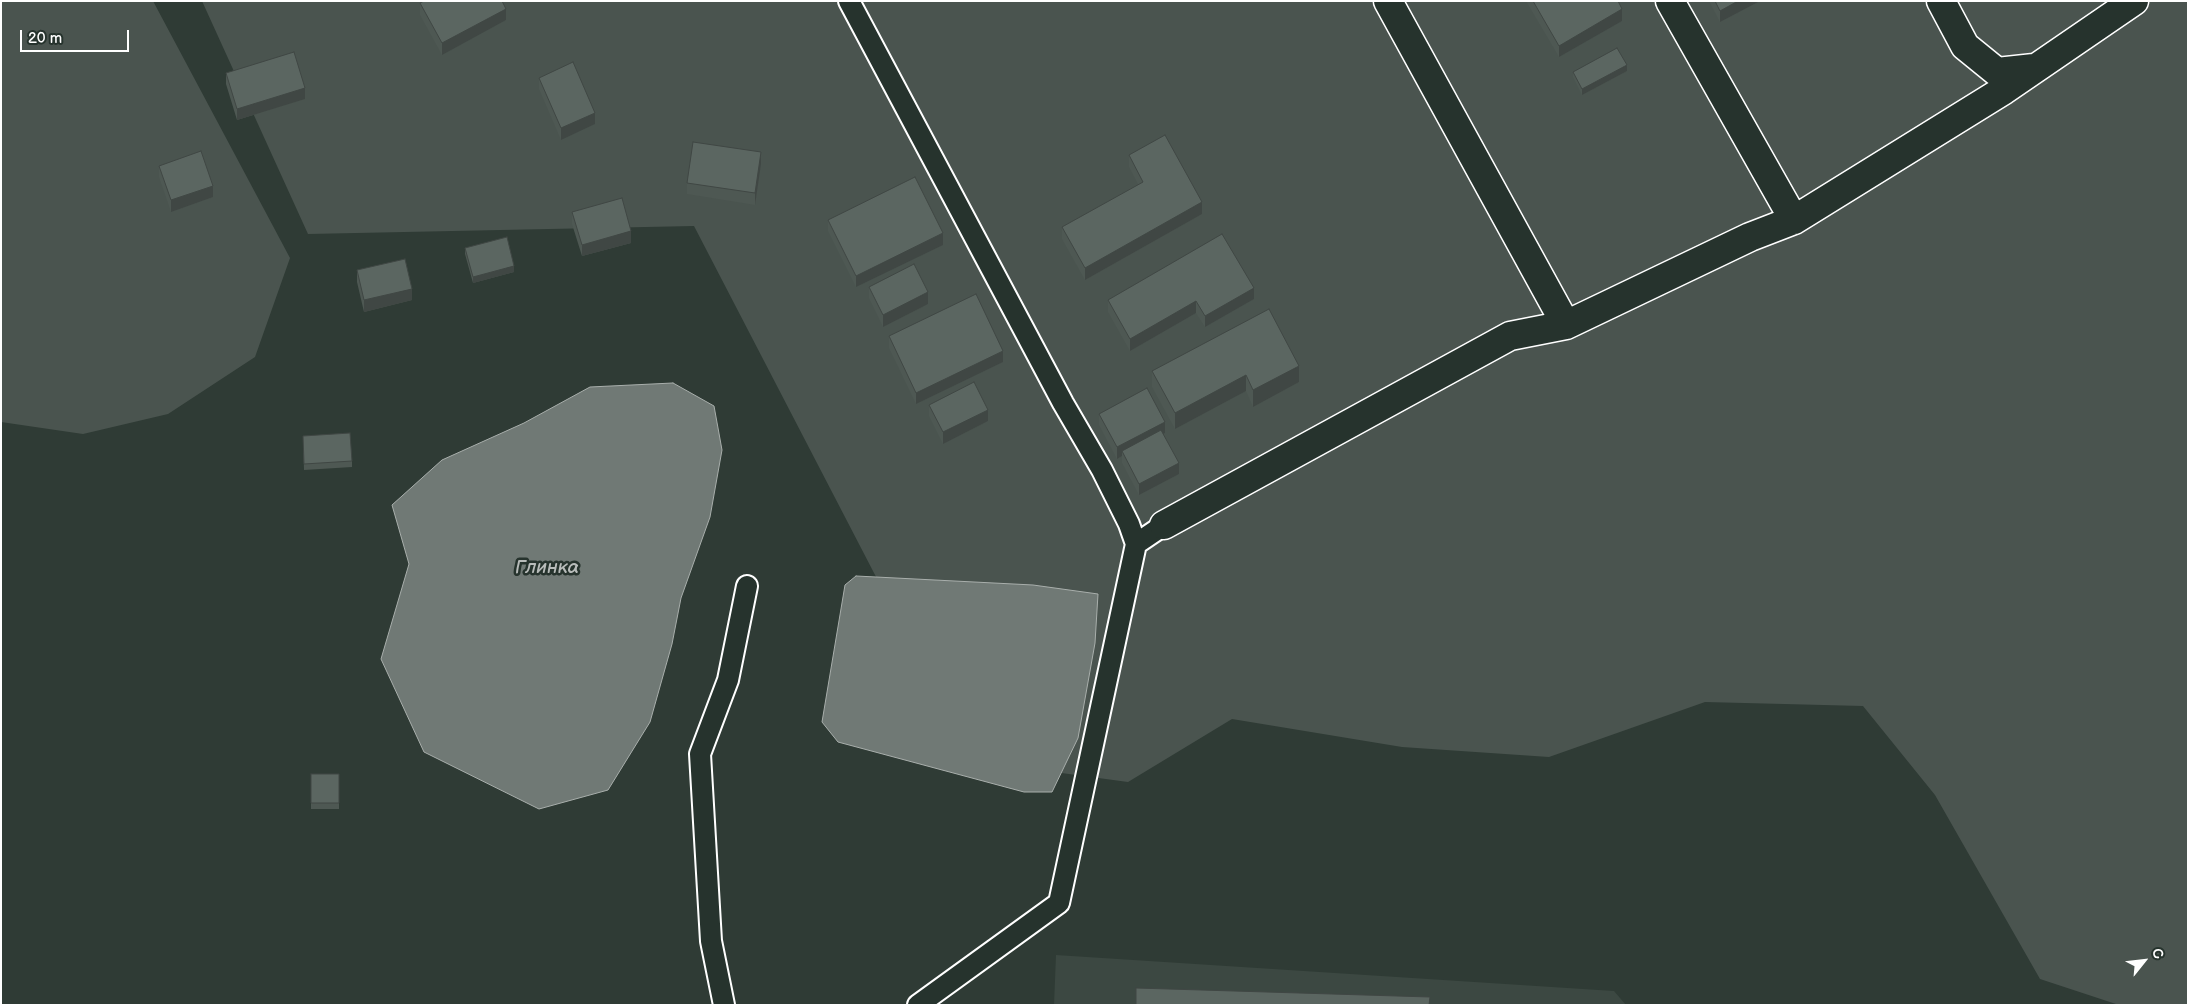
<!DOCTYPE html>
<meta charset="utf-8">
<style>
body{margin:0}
#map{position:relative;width:2189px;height:1006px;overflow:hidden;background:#2f3b35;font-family:"Balsamiq Sans",sans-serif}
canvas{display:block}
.frame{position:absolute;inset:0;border:2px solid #fff;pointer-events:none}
.north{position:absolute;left:2119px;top:936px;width:50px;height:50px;-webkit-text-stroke:4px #26332d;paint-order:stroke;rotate:61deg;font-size:14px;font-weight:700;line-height:20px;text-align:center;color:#fff}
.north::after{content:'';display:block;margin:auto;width:18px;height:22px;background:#fff;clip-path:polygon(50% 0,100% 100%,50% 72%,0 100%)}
.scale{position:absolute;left:20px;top:30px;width:109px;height:22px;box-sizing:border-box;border:2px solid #fff;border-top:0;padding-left:6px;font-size:15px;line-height:18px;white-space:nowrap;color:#fff;-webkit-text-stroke:4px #26332d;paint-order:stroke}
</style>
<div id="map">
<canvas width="2189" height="1006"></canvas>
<div class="frame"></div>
<div class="north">С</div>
<div class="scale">20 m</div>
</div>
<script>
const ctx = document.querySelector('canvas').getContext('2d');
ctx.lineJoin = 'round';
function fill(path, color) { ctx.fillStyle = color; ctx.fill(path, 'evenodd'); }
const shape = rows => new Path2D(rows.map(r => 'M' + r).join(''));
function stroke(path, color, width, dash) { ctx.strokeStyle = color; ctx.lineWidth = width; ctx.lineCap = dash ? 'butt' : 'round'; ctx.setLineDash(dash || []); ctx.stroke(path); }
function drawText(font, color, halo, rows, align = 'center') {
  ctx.font = font + ' "Balsamiq Sans",sans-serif'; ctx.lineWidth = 5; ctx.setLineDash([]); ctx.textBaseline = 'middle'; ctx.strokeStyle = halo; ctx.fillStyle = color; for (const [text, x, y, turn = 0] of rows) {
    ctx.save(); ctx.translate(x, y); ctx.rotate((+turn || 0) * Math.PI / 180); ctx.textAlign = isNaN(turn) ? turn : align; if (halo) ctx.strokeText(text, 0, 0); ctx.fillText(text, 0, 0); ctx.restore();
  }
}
fill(shape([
 [1056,955,1614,991,1626,1005,1054,1005]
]), '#3c4842');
fill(shape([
 [1,1,153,1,290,258,255,357,168,414,83,434,1,422],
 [202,1,2188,1,2188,1005,2119,1005,2040,979,1935,795,1863,706,1705,702,1549,757,1402,747,1232,719,1128,782,958,759,901,625,694,226,308,234]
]), '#4a544f');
const water = shape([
 [673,383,714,406,722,450,710,517,681,598,672,644,650,722,608,790,539,809,424,752,381,659,409,564,392,505,442,460,524,423,590,387,673,383],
 [856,576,1033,585,1098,594,1095,643,1078,738,1052,792,1024,792,838,742,822,722,845,585,856,576]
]);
fill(water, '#707975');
stroke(water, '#a9afac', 1);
const service = shape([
 [849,1,1063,403,1102,470,1129,524,1136,544],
 [724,1005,711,941,700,754,728,680,747,586],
 [918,1005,1059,903,1136,544,1164,525]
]);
const minor = shape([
 [1388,1,1566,325],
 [1670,1,1794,220],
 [1941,1,1965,46,1997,72,2034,68],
 [1164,525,1510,336,1566,325,1750,237,1794,220,2004,90,2134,1]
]);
stroke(service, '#fff', 24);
stroke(minor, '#fff', 31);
stroke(service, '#26332d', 20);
stroke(minor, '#26332d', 28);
fill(shape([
 [1526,1,1618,1,1622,21,1559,57],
 [1709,1,1760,1,1720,22],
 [420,3,506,20,442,55,420,15],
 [1627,71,1582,95,1573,77,1573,72],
 [226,73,305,99,237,120,226,84],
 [539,78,595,124,561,140,539,89],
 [1129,155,1202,214,1085,280,1062,239,1062,227,1138,184,1129,167],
 [761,164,755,205,687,194,687,183],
 [159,166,213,197,171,212,159,177],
 [572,212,631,243,582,256,572,224],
 [828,220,943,245,856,287,828,231],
 [465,248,514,272,473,283,465,254],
 [357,270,412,300,364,312,357,282],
 [869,287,928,304,883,327,869,298],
 [1254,299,1205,327,1196,313,1130,351,1108,312,1108,300],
 [889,336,1003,362,916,404,889,348],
 [1299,366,1299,382,1253,407,1246,391,1175,429,1152,387,1152,371],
 [929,405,988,421,943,444,929,416],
 [1099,414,1165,433,1163,434,1179,474,1139,495,1122,463,1122,456,1117,459,1099,425],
 [303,436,352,461,352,467,304,470],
 [311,774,339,774,339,809,311,809]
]), '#4e5853');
fill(shape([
 [1738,1,1760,1,1720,22,1720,11],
 [506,9,506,20,442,55,442,43],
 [1622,9,1622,21,1559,57,1559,46],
 [1627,65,1627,71,1582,95,1582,89],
 [305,88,305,99,237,120,237,109],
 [595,113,595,124,561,140,561,128],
 [761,152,761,164,755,205,755,193],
 [213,186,213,197,171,212,171,200],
 [1202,202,1202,214,1085,280,1085,268],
 [631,231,631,243,582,256,582,245],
 [943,233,943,245,856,287,856,276],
 [514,266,514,272,473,283,473,277],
 [1254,288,1254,299,1205,327,1205,316],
 [412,289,412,300,364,312,364,300],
 [928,292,928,304,883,327,883,315],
 [1196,301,1196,313,1130,351,1130,339],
 [1003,351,1003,362,916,404,916,393],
 [1299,366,1299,382,1253,407,1253,390],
 [1246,375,1246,391,1175,429,1175,413],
 [988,410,988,421,943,444,943,432],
 [1165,422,1165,433,1124,455,1122,451,1122,456,1117,459,1117,447],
 [1179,463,1179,474,1139,495,1139,484]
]), '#404744');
const building = shape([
 [424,1,502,1,506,9,442,43,420,3,424,1],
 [1533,1,1618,1,1622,9,1559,46,1533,1],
 [1715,1,1738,1,1720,11,1715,1],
 [1617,48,1627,65,1582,89,1573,72,1617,48],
 [294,52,305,88,237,109,226,73,294,52],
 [573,62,595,113,561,128,539,78,573,62],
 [1165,135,1202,202,1085,268,1062,227,1143,182,1129,155,1165,135],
 [693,142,761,152,755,193,687,183,693,142],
 [201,151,213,186,171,200,159,166,201,151],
 [915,177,943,233,856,276,828,220,915,177],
 [622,198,631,231,582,245,572,212,622,198],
 [1222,234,1254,288,1205,316,1196,301,1130,339,1108,300,1222,234],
 [507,237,514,266,473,277,465,248,507,237],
 [405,259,412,289,364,300,357,270,405,259],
 [914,264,928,292,883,315,869,287,914,264],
 [976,294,1003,351,916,393,889,336,976,294],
 [1269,309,1299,366,1253,390,1246,375,1175,413,1152,371,1269,309],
 [974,382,988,410,943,432,929,405,974,382],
 [1147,388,1165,422,1117,447,1099,414,1147,388],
 [1161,430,1179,463,1139,484,1122,451,1161,430],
 [350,433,352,461,304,464,303,436,350,433],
 [311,774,339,774,339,803,311,803,311,774],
 [1136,988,1430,997,1429,1005,1136,1005,1136,988]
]);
fill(building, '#5b6661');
stroke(building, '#404744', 1);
drawText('italic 19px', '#b8bcba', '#26332d', [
 ["Глинка",547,568]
]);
</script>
